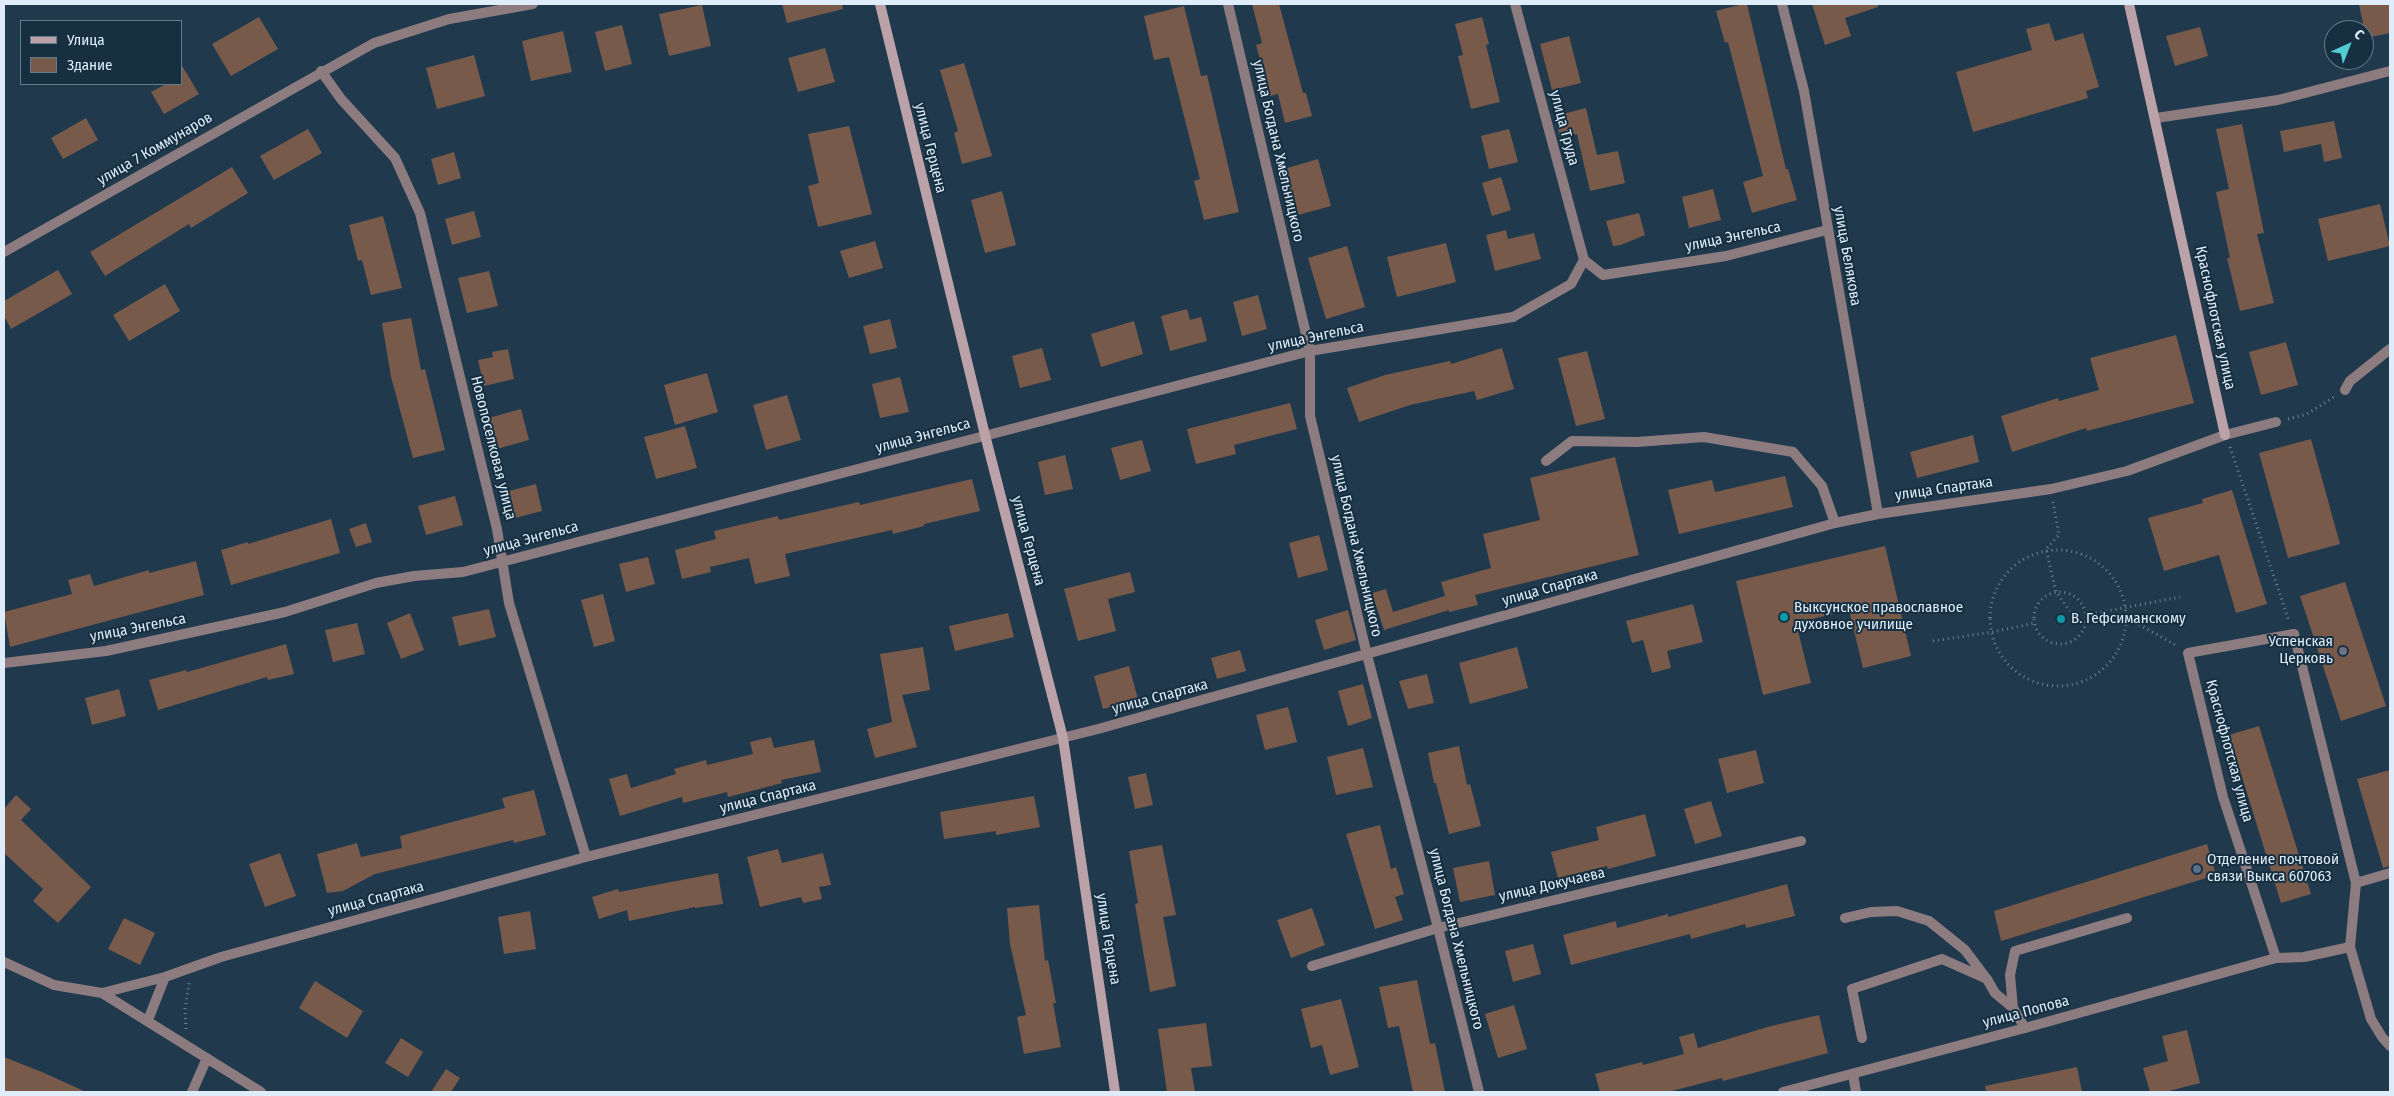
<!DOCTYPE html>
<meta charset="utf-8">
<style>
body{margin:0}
#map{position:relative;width:2394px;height:1096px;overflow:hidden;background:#20394c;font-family:"Fira Sans Condensed",sans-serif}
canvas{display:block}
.frame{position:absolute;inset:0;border:5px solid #deedf9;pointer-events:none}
.legend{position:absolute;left:20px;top:20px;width:162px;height:65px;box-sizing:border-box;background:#162f41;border:1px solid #667b8b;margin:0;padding:6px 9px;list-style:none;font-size:15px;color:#deedf9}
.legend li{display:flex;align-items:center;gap:10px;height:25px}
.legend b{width:25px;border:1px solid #667b8b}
.north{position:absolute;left:2324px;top:20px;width:50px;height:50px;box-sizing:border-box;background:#162f41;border:1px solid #667b8b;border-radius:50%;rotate:44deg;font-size:14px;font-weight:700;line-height:20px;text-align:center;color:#deedf9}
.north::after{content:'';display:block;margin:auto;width:18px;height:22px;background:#51ccd3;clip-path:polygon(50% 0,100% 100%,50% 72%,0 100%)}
</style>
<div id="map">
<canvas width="2394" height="1096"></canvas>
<div class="frame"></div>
<ul class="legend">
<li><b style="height:6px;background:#bba2a8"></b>Улица</li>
<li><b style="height:14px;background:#785a4b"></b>Здание</li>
</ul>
<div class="north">С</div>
</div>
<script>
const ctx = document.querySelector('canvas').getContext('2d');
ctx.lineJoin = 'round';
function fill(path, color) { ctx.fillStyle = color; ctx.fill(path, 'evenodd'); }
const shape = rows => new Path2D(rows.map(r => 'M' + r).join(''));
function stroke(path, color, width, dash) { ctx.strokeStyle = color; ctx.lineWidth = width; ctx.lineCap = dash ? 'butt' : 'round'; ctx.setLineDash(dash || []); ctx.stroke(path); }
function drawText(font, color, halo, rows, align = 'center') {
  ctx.font = font + ' "Fira Sans Condensed",sans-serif'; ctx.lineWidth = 4; ctx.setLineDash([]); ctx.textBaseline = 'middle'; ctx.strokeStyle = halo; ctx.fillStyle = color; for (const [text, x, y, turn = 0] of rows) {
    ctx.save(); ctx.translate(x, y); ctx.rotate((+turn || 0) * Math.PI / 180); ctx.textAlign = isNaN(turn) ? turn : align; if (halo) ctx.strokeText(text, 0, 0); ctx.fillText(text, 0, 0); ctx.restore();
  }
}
fill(shape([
 [782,4,842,4,843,9,787,23],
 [1252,4,1279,4,1303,93,1306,93,1312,116,1285,123,1278,94,1270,96,1256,45,1262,43],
 [1743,4,1747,4,1786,169,1788,169,1797,200,1752,213,1743,182,1763,176,1728,42,1725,43,1716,11],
 [1812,4,1878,4,1878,7,1845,18,1851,36,1825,45],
 [2359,4,2390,4,2390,33,2366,38],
 [702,5,711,46,669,56,659,14],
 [1184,6,1201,76,1207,75,1239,212,1204,220,1194,181,1200,179,1169,57,1154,60,1144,16],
 [259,17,278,49,231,76,212,44],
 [1482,17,1489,44,1486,45,1500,102,1471,109,1458,56,1463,55,1455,24],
 [2049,23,2055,41,2083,33,2099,87,2086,91,2088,98,1973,132,1956,72,2032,50,2026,29],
 [622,25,632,64,605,71,595,32],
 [2200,27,2208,56,2175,66,2166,36],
 [563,31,572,72,531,81,522,41],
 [1569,36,1581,83,1552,90,1540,44],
 [825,48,835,82,798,92,788,58],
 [474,55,485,96,437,109,426,68],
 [964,63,992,156,962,164,954,133,958,131,940,70],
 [181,64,199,94,164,114,151,92,166,84,181,84],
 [1586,108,1597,155,1618,151,1625,183,1590,191,1577,134,1560,138,1555,116],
 [86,118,98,140,63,159,51,138],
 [2334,121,2342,158,2324,162,2321,144,2284,152,2280,131],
 [2242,124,2264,233,2257,234,2274,303,2240,311,2227,258,2230,258,2216,192,2229,189,2216,129],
 [849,126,872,214,818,227,808,186,819,183,808,134],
 [308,129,322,153,274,180,260,156],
 [1509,129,1518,162,1489,169,1481,136],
 [454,152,461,178,438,185,431,159],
 [1318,159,1331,206,1298,215,1284,169],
 [232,167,248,193,191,228,189,224,105,276,90,252],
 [1501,177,1511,210,1492,216,1482,183],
 [1713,189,1721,220,1689,228,1682,197],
 [1002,191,1016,245,985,253,971,200],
 [2380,204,2390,246,2328,261,2318,219],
 [474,211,481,237,452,245,445,219],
 [1639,213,1645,235,1621,245,1613,246,1606,221],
 [383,216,402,288,371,295,362,260,358,261,349,225],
 [1506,230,1508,239,1534,233,1541,259,1495,271,1486,235],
 [875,241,883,268,849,278,840,251],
 [1446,243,1456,282,1397,297,1387,257],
 [1347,246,1365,307,1326,319,1308,258],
 [58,270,72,294,11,329,4,316,4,301],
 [489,271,498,306,467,313,458,278],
 [165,284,180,311,129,341,113,315],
 [1258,295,1267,329,1242,336,1233,302],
 [1187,309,1190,320,1201,317,1207,341,1170,351,1161,316],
 [411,318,421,370,425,369,445,450,413,458,391,377,382,323],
 [890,319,897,348,870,354,863,326],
 [1134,321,1143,354,1101,367,1091,334],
 [2176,335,2194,403,2087,431,2086,428,2012,452,2001,416,2058,398,2059,401,2099,390,2090,358],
 [2286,342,2298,385,2261,395,2249,352],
 [1042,348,1051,380,1020,388,1012,356],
 [1502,348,1514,389,1477,400,1474,391,1410,405,1359,422,1347,388,1385,375,1450,361,1451,364],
 [508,349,514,379,484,386,478,360,493,357,492,352],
 [1587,351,1605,419,1576,426,1558,358],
 [707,373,718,412,675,425,664,385],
 [900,377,909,412,880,418,872,384],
 [787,395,801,440,766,450,753,405],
 [1290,403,1297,429,1234,445,1236,454,1196,464,1187,429],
 [521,409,529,440,493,450,485,419],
 [685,426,697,468,656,479,644,437],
 [1973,435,1979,462,1917,478,1910,452],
 [2311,439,2340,544,2288,558,2259,453],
 [1142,440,1151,471,1120,480,1111,448],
 [1065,455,1073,489,1045,495,1038,462],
 [1615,457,1639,555,1475,595,1478,605,1449,612,1449,610,1384,630,1372,593,1386,589,1393,612,1445,596,1441,582,1491,568,1483,534,1540,520,1530,478],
 [1785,476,1793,507,1679,534,1668,490,1712,480,1715,492],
 [972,479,980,511,924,524,924,526,893,534,892,530,785,554,790,576,755,584,749,558,710,567,711,572,682,579,675,550,716,539,714,531,778,516,779,520,859,502,860,505],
 [536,484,542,511,511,519,505,492],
 [2232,490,2267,604,2236,613,2219,555,2164,571,2148,518,2203,503,2202,499],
 [455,496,463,525,426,535,418,506],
 [331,519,340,553,231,585,221,550,248,542,248,544],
 [366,523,372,542,356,547,349,529],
 [1319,535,1328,570,1298,578,1289,543],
 [1885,546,1911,656,1863,668,1849,610,1796,623,1811,683,1763,695,1736,581],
 [648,557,655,584,626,592,619,564],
 [196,561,204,595,10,647,4,612,72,594,68,580,90,574,94,586,149,570,149,573],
 [1130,572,1135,592,1108,599,1116,631,1078,641,1064,589],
 [2345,582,2386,706,2341,721,2300,596],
 [603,594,615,641,594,647,581,600],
 [1693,604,1703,642,1667,651,1671,668,1652,673,1643,640,1632,643,1626,621],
 [489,609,496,637,459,646,452,617],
 [1348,610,1356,640,1324,650,1315,620],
 [410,613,424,650,401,659,387,623],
 [1008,613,1014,637,955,651,949,626],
 [357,623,365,654,333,662,325,630],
 [286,644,294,674,268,680,267,677,158,710,149,680,186,670,187,672],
 [923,647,930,690,902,695,917,747,875,758,867,729,892,722,880,654],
 [1517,647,1528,688,1470,704,1459,663],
 [1240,650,1246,671,1217,679,1211,658],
 [1129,666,1138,699,1103,709,1094,676],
 [1427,674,1434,703,1408,709,1399,681],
 [1363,684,1372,718,1348,726,1338,691],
 [119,689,126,716,92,725,85,698],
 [1288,707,1297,742,1265,750,1256,715],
 [2259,726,2311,894,2281,903,2229,735],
 [771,737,774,748,814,740,821,772,781,780,782,783,728,797,727,792,683,803,682,797,620,816,609,779,627,774,631,788,676,774,674,769,706,760,707,765,753,754,750,742],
 [1459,746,1467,785,1470,784,1481,826,1449,834,1436,783,1434,783,1428,753],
 [1363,748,1373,787,1336,795,1327,757],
 [1756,750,1764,783,1727,793,1718,759],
 [2390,770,2390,866,2383,868,2357,779],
 [1146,773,1153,805,1135,809,1128,777],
 [534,790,546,835,514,843,513,840,375,874,343,891,327,893,317,854,357,843,361,857,402,848,400,836,505,808,502,798],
 [16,795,31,809,21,820,91,887,58,923,33,901,43,889,4,853,4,809],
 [1034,796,1040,827,996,835,996,831,944,839,940,812],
 [1711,801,1722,836,1695,844,1684,809],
 [1645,814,1656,856,1608,869,1607,866,1558,878,1551,852,1599,840,1596,827],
 [1380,825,1391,869,1396,867,1404,894,1395,897,1403,920,1375,929,1346,834],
 [2207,844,2216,875,2001,941,1994,911],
 [1162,845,1176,915,1163,917,1176,986,1150,992,1135,904,1138,903,1129,851],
 [778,849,782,863,823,853,831,885,819,887,822,899,803,903,801,897,760,907,747,857],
 [280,853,296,896,265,907,249,864],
 [1489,861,1495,895,1460,902,1453,868],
 [718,873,723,904,695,908,695,907,629,921,627,910,599,919,592,897,618,889,619,892],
 [1787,884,1795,916,1746,928,1745,924,1691,939,1690,934,1571,965,1563,935,1616,921,1617,928,1668,914,1668,917],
 [1039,905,1045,961,1048,960,1056,1003,1053,1003,1061,1047,1024,1054,1017,1017,1026,1015,1010,944,1007,908],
 [1312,908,1325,945,1291,958,1277,920],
 [530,911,536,949,504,954,498,917],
 [124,918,155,933,140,965,108,949],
 [1533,944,1541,974,1513,982,1505,951],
 [1417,980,1430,1044,1435,1043,1445,1092,1413,1092,1399,1026,1388,1028,1379,987],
 [315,981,363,1011,347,1038,299,1008],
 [1341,999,1359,1067,1330,1075,1322,1045,1311,1048,1301,1009],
 [1514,1005,1527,1049,1498,1058,1485,1014],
 [1819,1015,1828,1053,1723,1081,1722,1078,1668,1092,1600,1092,1595,1074,1642,1062,1643,1065,1684,1054,1679,1037,1694,1033,1698,1048,1771,1026],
 [1206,1023,1212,1066,1191,1068,1195,1092,1167,1092,1158,1029],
 [2187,1030,2200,1083,2165,1092,2150,1092,2143,1068,2168,1061,2162,1036],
 [401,1038,423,1052,408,1077,385,1063],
 [4,1057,42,1072,86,1092,4,1092],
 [2077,1067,2082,1092,1986,1092,1985,1086],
 [446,1069,460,1078,451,1092,431,1092]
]), '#785a4b');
stroke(shape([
 [2288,419,2307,414,2334,397],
 [2230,447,2289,621],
 [2053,502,2059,535,2046,549,2056,592,2070,611],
 '1990 618a68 68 0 1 1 136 0a68 68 0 1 1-136 0Z',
 '2034 618a26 26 0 1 1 52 0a26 26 0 1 1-52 0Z',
 [2086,615,2180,597],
 [2126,617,2177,646],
 [1933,641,1993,632,2035,623],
 [186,1029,185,1009,189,983]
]), '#6d8292', 3, [1, 4]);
stroke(shape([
 [2156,118,2278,100,2390,71],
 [1513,317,1571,284,1584,260],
 [1546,461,1572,441,1637,442,1704,437,1793,452,1822,486,1835,523],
 [1845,918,1871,912,1897,911,1929,921,1965,950,1986,978],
 [2276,958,2223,797,2188,653,2294,634],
 [2025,1028,2013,1008,2010,975,2015,951,2127,918],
 [1862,1038,1852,989,1942,959,1987,979,1995,993,2013,1008]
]), '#8c7b7f', 10);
stroke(shape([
 [1228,4,1310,351,1310,416,1367,655,1438,928,1479,1092],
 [1515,4,1584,260,1603,275,1726,256,1827,230],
 [1782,4,1804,91,1878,514],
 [321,71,341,99,395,158,420,213,497,529,509,603,586,857],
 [4,252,374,43,449,19,533,4],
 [2345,390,2350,381,2390,349],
 [2294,634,2356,883,2350,947],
 [4,663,106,651,285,612,376,583,414,576,463,572,1310,351,1513,317],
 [2356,883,2390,873],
 [4,962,54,985,102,993,261,1092],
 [1312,966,1438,928,1801,841],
 [102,993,165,977,221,957,586,857,1098,729,1835,523,1878,514,2051,489,2127,471,2225,435,2276,422],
 [148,1020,165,977],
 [1853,1074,1856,1092],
 [192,1092,207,1058],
 [1783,1092,2025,1028,2276,958,2304,957,2350,947,2371,1019,2382,1037,2390,1046]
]), '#8c7b7f', 10);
stroke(shape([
 [880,4,985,435,1063,738,1115,1092],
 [2129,4,2225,435]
]), '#bba2a8', 10);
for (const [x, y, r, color] of [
 [1784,617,5,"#0f9aa8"],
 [2061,619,5,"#0f9aa8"],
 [2343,651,5,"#6b7280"],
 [2197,869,5,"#5c6f8a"]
]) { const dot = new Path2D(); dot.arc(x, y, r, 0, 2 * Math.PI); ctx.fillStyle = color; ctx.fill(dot); stroke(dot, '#162f41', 2); }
drawText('15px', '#deedf9', '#162f41', [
 ["улица Труда",1564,128,75],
 ["улица Герцена",930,148,76],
 ["улица 7 Коммунаров",155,149,-30],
 ["улица Богдана Хмельницкого",1278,151,77],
 ["улица Энгельса",1733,237,-12],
 ["улица Белякова",1847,256,80],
 ["Краснофлотская улица",2215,318,78],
 ["улица Энгельса",1316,337,-12],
 ["улица Энгельса",923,436,-15],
 ["Новопоселковая улица",493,448,76],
 ["улица Спартака",1944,489,-8],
 ["улица Энгельса",531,539,-15],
 ["улица Герцена",1028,541,75],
 ["улица Богдана Хмельницкого",1356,546,77],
 ["улица Спартака",1550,588,-16],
 ["улица Энгельса",138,628,-11],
 ["улица Спартака",1160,697,-15],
 ["Краснофлотская улица",2229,751,75],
 ["улица Спартака",768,797,-14],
 ["улица Докучаева",1552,885,-13],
 ["улица Спартака",376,899,-15],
 ["улица Герцена",1108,939,81],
 ["улица Богдана Хмельницкого",1456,939,76],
 ["улица Попова",2026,1012,-15]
]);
drawText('15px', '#deedf9', '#162f41', [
 ["Выксунское православное",1794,608],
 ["духовное училище",1794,625],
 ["В. Гефсиманскому",2071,619],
 ["Успенская",2333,642,"right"],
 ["Церковь",2333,659,"right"],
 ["Отделение почтовой",2207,860],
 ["связи Выкса 607063",2207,877]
], 'left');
</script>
